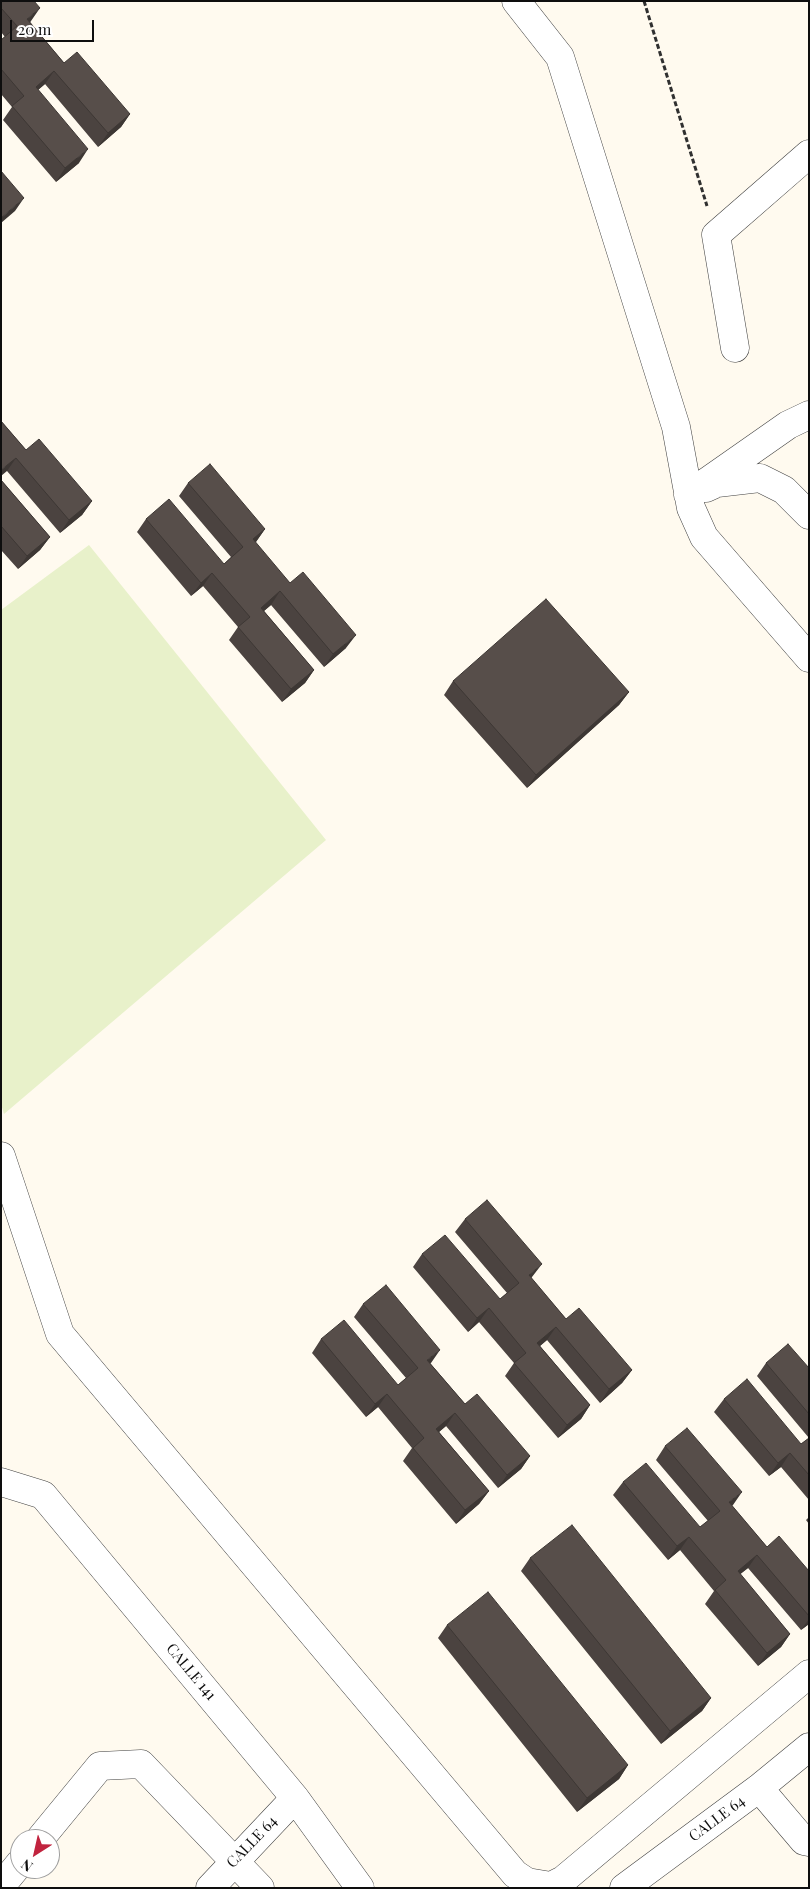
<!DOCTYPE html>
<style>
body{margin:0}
#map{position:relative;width:810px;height:1889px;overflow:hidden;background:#fffaef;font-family:"Playfair Display",serif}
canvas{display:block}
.frame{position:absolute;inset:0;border:2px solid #0e0e0e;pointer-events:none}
.north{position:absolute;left:10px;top:1829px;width:50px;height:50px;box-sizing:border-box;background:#fff;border:1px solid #9f9f9f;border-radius:50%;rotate:215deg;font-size:14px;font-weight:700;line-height:20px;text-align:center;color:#0e0e0e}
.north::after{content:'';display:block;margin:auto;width:18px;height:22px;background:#c1233e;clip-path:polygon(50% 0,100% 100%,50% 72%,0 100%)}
.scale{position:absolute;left:10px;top:20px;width:84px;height:22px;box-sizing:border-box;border:2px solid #0e0e0e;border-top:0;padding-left:6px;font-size:15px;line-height:18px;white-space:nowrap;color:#0e0e0e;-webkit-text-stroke:4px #fff;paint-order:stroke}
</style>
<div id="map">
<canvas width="810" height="1889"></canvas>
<div class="frame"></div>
<div class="north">N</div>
<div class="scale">20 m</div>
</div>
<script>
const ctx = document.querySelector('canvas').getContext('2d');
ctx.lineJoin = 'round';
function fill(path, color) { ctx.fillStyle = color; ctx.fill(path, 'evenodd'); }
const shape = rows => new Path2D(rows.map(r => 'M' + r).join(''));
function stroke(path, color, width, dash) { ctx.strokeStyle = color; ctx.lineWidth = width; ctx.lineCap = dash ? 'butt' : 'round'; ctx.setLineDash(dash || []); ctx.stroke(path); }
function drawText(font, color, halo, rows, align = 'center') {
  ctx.font = font + ' "Playfair Display",serif'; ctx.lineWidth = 5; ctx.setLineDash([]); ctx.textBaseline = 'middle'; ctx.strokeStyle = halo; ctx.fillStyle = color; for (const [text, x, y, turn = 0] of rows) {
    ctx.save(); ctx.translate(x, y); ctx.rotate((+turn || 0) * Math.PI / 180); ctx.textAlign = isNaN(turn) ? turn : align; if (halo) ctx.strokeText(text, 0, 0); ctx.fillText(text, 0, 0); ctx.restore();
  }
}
fill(shape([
 [89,545,326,840,4,1114,1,1104,1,610]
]), '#e8f1ca');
const minor = shape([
 [516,1,560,57,676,427,691,508,704,537,809,658],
 [735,348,716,235,809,154],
 [706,488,717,483,760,478,784,490,809,515],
 [688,495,788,425,809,415],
 [1,1156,60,1334,515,1874,527,1882,551,1886,563,1880,809,1674],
 [1,1482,43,1495,295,1798,360,1888],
 [759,1788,804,1841,809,1842],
 [40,1839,100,1766,141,1764,260,1888],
 [1,1886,20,1863],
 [210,1888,295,1798],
 [624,1888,759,1788,809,1747]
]);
stroke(minor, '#414141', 29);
stroke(shape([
 [644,1,707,206]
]), '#303030', 3, [5, 2.5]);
stroke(minor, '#fff', 28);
fill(shape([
 [1,1,31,21,30,22,64,63,130,114,121,127,98,147,45,84,38,90,79,163,56,182,3,120,12,107,1,94,1,40,5,37,1,32],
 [1,421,26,450,92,501,82,515,60,533,7,471],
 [1,480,50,537,40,550,18,569,1,550],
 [188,483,265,529,255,543,346,648,324,667,271,605,264,611,314,670,305,683,282,702,229,640,238,627,203,586,191,596,137,532,146,519,224,564,231,557,179,496],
 [453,681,629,692,619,705,527,788,444,695],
 [465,1219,532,1277,531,1278,566,1319,632,1370,622,1383,600,1403,547,1340,540,1346,590,1405,581,1419,558,1438,505,1376,514,1363,479,1322,468,1332,413,1267,422,1254,500,1299,507,1293,455,1232],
 [363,1304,430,1363,465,1404,530,1456,521,1469,498,1488,446,1426,439,1432,489,1491,479,1504,456,1524,403,1461,412,1448,378,1407,366,1417,312,1353,321,1339,398,1385,406,1378,354,1317],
 [766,1363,809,1368,809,1500,781,1467,769,1476,714,1412,724,1399,801,1444,809,1438,757,1376],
 [665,1446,732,1506,767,1547,809,1571,809,1624,801,1630,748,1568,740,1574,790,1634,781,1647,758,1666,705,1604,714,1591,680,1550,668,1560,613,1495,623,1482,700,1527,708,1521,656,1460],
 [809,1517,809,1524,806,1520],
 [530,1558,711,1698,702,1711,661,1744,521,1571],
 [447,1625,628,1765,619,1779,577,1812,438,1638]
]), '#4b4340');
fill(shape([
 [40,8,31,21,18,32,27,19],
 [54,71,45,84,26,100,36,87],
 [130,114,121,127,98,147,108,133],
 [88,149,79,163,56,182,65,168],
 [24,198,15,211,1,223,1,218],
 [16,458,7,471,1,476,1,470],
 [92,501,82,515,60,533,69,520],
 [265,529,256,542,243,553,253,539],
 [50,537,40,550,18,569,27,556],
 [212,573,203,586,191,596,201,583],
 [280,591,271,605,252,621,261,608],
 [356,635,346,648,324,667,333,654],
 [314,670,305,683,282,702,291,689],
 [629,692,619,705,527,788,536,775],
 [542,1264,532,1277,519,1288,529,1275],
 [489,1308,479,1322,468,1332,477,1318],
 [556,1327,547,1340,528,1356,537,1343],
 [440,1350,431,1363,418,1373,427,1360],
 [632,1370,622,1383,600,1403,609,1389],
 [387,1394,378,1407,366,1417,375,1404],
 [590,1405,581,1419,558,1438,567,1425],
 [455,1413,446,1426,427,1442,436,1429],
 [790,1453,781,1467,769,1476,778,1463],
 [530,1456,521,1469,498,1488,507,1475],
 [489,1491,479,1504,456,1524,465,1510],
 [742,1492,733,1505,720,1516,729,1502],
 [689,1537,680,1550,668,1560,677,1546],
 [757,1555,748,1568,728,1584,738,1571],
 [809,1619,809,1624,801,1630],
 [790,1634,781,1647,758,1666,767,1653],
 [711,1698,702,1711,661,1744,670,1731],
 [628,1765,619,1779,577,1812,587,1798]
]), '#3d3734');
const building = shape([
 [1,1,34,1,40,8,27,19,64,63,77,52,130,114,108,133,54,71,36,87,88,149,65,168,12,106,24,96,1,69,1,40,17,26,1,8,1,1],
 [1,171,24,198,2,217,1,217,1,171],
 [1,421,26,450,39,439,92,501,69,520,16,458,1,470,1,421],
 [210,464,265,529,253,539,290,583,303,572,356,635,333,654,280,591,261,608,314,670,291,689,238,627,250,617,212,573,201,583,146,519,169,499,224,564,243,547,188,483,210,464],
 [1,480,50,537,27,556,1,526,1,480],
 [546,599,629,692,536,775,453,681,546,599],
 [487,1200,542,1264,529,1275,566,1319,579,1308,632,1370,609,1389,556,1327,537,1343,590,1405,567,1425,514,1363,526,1353,489,1308,477,1318,422,1254,445,1235,500,1299,519,1283,465,1219,487,1200],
 [386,1285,440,1350,427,1360,465,1404,477,1394,530,1456,507,1475,455,1413,436,1429,489,1491,465,1510,413,1448,424,1438,387,1394,375,1404,321,1339,344,1320,398,1385,418,1368,363,1304,386,1285],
 [788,1344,809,1368,809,1414,766,1363,788,1344],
 [747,1379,801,1444,809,1438,809,1475,790,1453,778,1463,724,1399,747,1379],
 [687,1428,742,1492,729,1502,767,1547,779,1536,809,1571,809,1616,757,1555,738,1571,790,1634,767,1653,715,1590,726,1580,689,1537,677,1546,623,1482,646,1463,700,1527,720,1511,665,1446,687,1428],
 [572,1525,711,1698,670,1731,530,1558,572,1525],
 [488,1592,628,1765,587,1798,447,1625,488,1592]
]);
fill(building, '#574e4a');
stroke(building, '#3d3734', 1);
drawText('15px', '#0e0e0e', '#fff', [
 ["CALLE 141",191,1672,50],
 ["CALLE 64",717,1819,-37],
 ["CALLE 64",252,1842,-46]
]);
</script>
